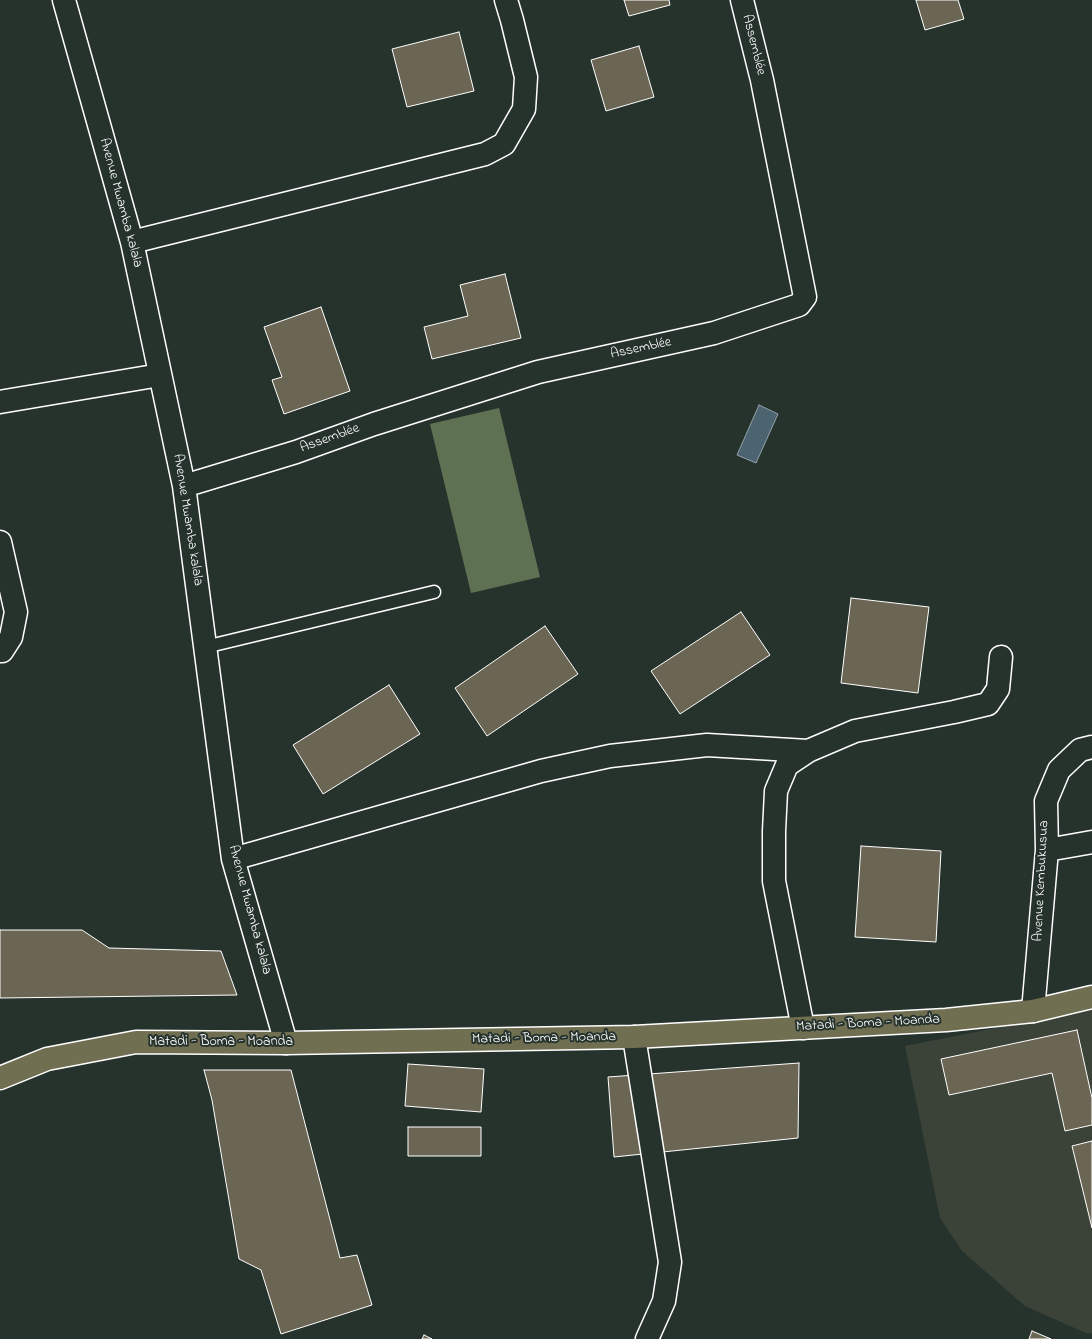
<!DOCTYPE html>
<meta charset="utf-8">
<style>
body{margin:0}
canvas{display:block;background:#26332d}
</style>
<canvas width="1092" height="1339"></canvas>
<script>
const ctx = document.querySelector('canvas').getContext('2d');
ctx.lineJoin = 'round';
function fill(path, color) { ctx.fillStyle = color; ctx.fill(path, 'evenodd'); }
const shape = rows => new Path2D(rows.map(r => 'M' + r).join(''));
function stroke(path, color, width, dash) { ctx.strokeStyle = color; ctx.lineWidth = width; ctx.lineCap = dash ? 'butt' : 'round'; ctx.setLineDash(dash || []); ctx.stroke(path); }
function drawText(font, color, halo, rows, align = 'center') {
  ctx.font = font + ' "Indie Flower",sans-serif'; ctx.lineWidth = 4; ctx.setLineDash([]); ctx.textBaseline = 'middle'; ctx.strokeStyle = halo; ctx.fillStyle = color; for (const [text, x, y, turn = 0] of rows) {
    ctx.save(); ctx.translate(x, y); ctx.rotate((+turn || 0) * Math.PI / 180); ctx.textAlign = isNaN(turn) ? turn : align; if (halo) ctx.strokeText(text, 0, 0); ctx.fillText(text, 0, 0); ctx.restore();
  }
}
fill(shape([
 [1092,1009,1092,1333,1088,1334,1025,1306,962,1251,940,1218,905,1046]
]), '#3b4238');
fill(shape([
 [499,408,540,577,471,593,430,424]
]), '#5e7153');
const water = shape([
 [759,405,778,414,756,463,737,455,759,405]
]);
fill(water, '#4b646f');
stroke(water, '#93a2a9', 1);
const building = shape([
 [624,0,669,0,670,5,629,16,624,0],
 [916,0,958,0,964,19,925,30,916,0],
 [459,32,474,91,407,107,392,49,459,32],
 [639,46,654,97,606,111,591,60,639,46],
 [505,274,521,338,432,359,424,327,468,316,460,285,505,274],
 [321,307,350,391,284,414,272,380,282,377,264,327,321,307],
 [851,598,929,607,918,693,841,683,851,598],
 [741,612,770,655,680,714,651,671,741,612],
 [545,626,578,674,487,736,455,688,545,626],
 [389,685,420,734,323,794,293,745,389,685],
 [861,846,941,851,936,942,855,937,861,846],
 [0,930,82,930,109,948,221,951,237,995,0,998,0,930],
 [1077,1030,1092,1098,1092,1125,1065,1131,1052,1073,949,1095,941,1059,1077,1030],
 [799,1063,798,1138,614,1157,608,1077,799,1063],
 [408,1064,484,1069,481,1112,405,1106,408,1064],
 [204,1070,291,1070,340,1258,357,1255,372,1305,281,1334,261,1270,239,1259,212,1100,204,1070],
 [408,1127,481,1127,481,1156,408,1156,408,1127],
 [1092,1141,1092,1228,1072,1146,1092,1141],
 [1032,1331,1051,1339,1029,1339,1032,1331],
 [424,1335,432,1339,422,1339,424,1335]
]);
fill(building, '#6b6553');
stroke(building, '#fff', 1);
const service = shape([
 [205,647,434,592]
]);
const minor = shape([
 [64,0,132,242,184,486,233,859,286,1043],
 [132,242,485,154,504,144,524,109,526,77,512,20,506,0],
 [0,402,160,375],
 [184,486,296,452,374,424,538,372,714,333,799,305,805,297,762,80,742,0],
 [0,542,16,612,11,637,2,651,0,651],
 [1047,850,1092,842],
 [233,859,541,771,610,756,707,745,808,751],
 [1033,1011,1047,850,1046,801,1059,770,1080,750,1092,747],
 [803,1028,774,881,774,831,776,791,787,765,808,751,855,731,954,712,988,704,998,689,1001,657],
 [634,1037,670,1262,664,1301,647,1339]
]);
const trunk = shape([
 [0,1078,47,1059,136,1042,286,1043,634,1037,946,1020,1033,1011,1092,997]
]);
stroke(service, '#fff', 15);
stroke(minor, '#fff', 25);
stroke(trunk, '#fff', 25);
stroke(service, '#26332d', 12);
stroke(minor, '#26332d', 22);
stroke(trunk, '#716f52', 22);
drawText('14px', '#fff', '#26332d', [
 ["Assemblée",753,45,76],
 ["Avenue Mwamba kalala",120,203,75],
 ["Assemblée",641,349,-12],
 ["Assemblée",330,439,-20],
 ["Avenue Mwamba kalala",187,520,81],
 ["Avenue Kembukusua",1042,881,-87],
 ["Avenue Mwamba kalala",249,910,75],
 ["Matadi - Boma - Moanda",868,1024,-3],
 ["Matadi - Boma - Moanda",544,1039,-1],
 ["Matadi - Boma - Moanda",221,1043]
]);
</script>
